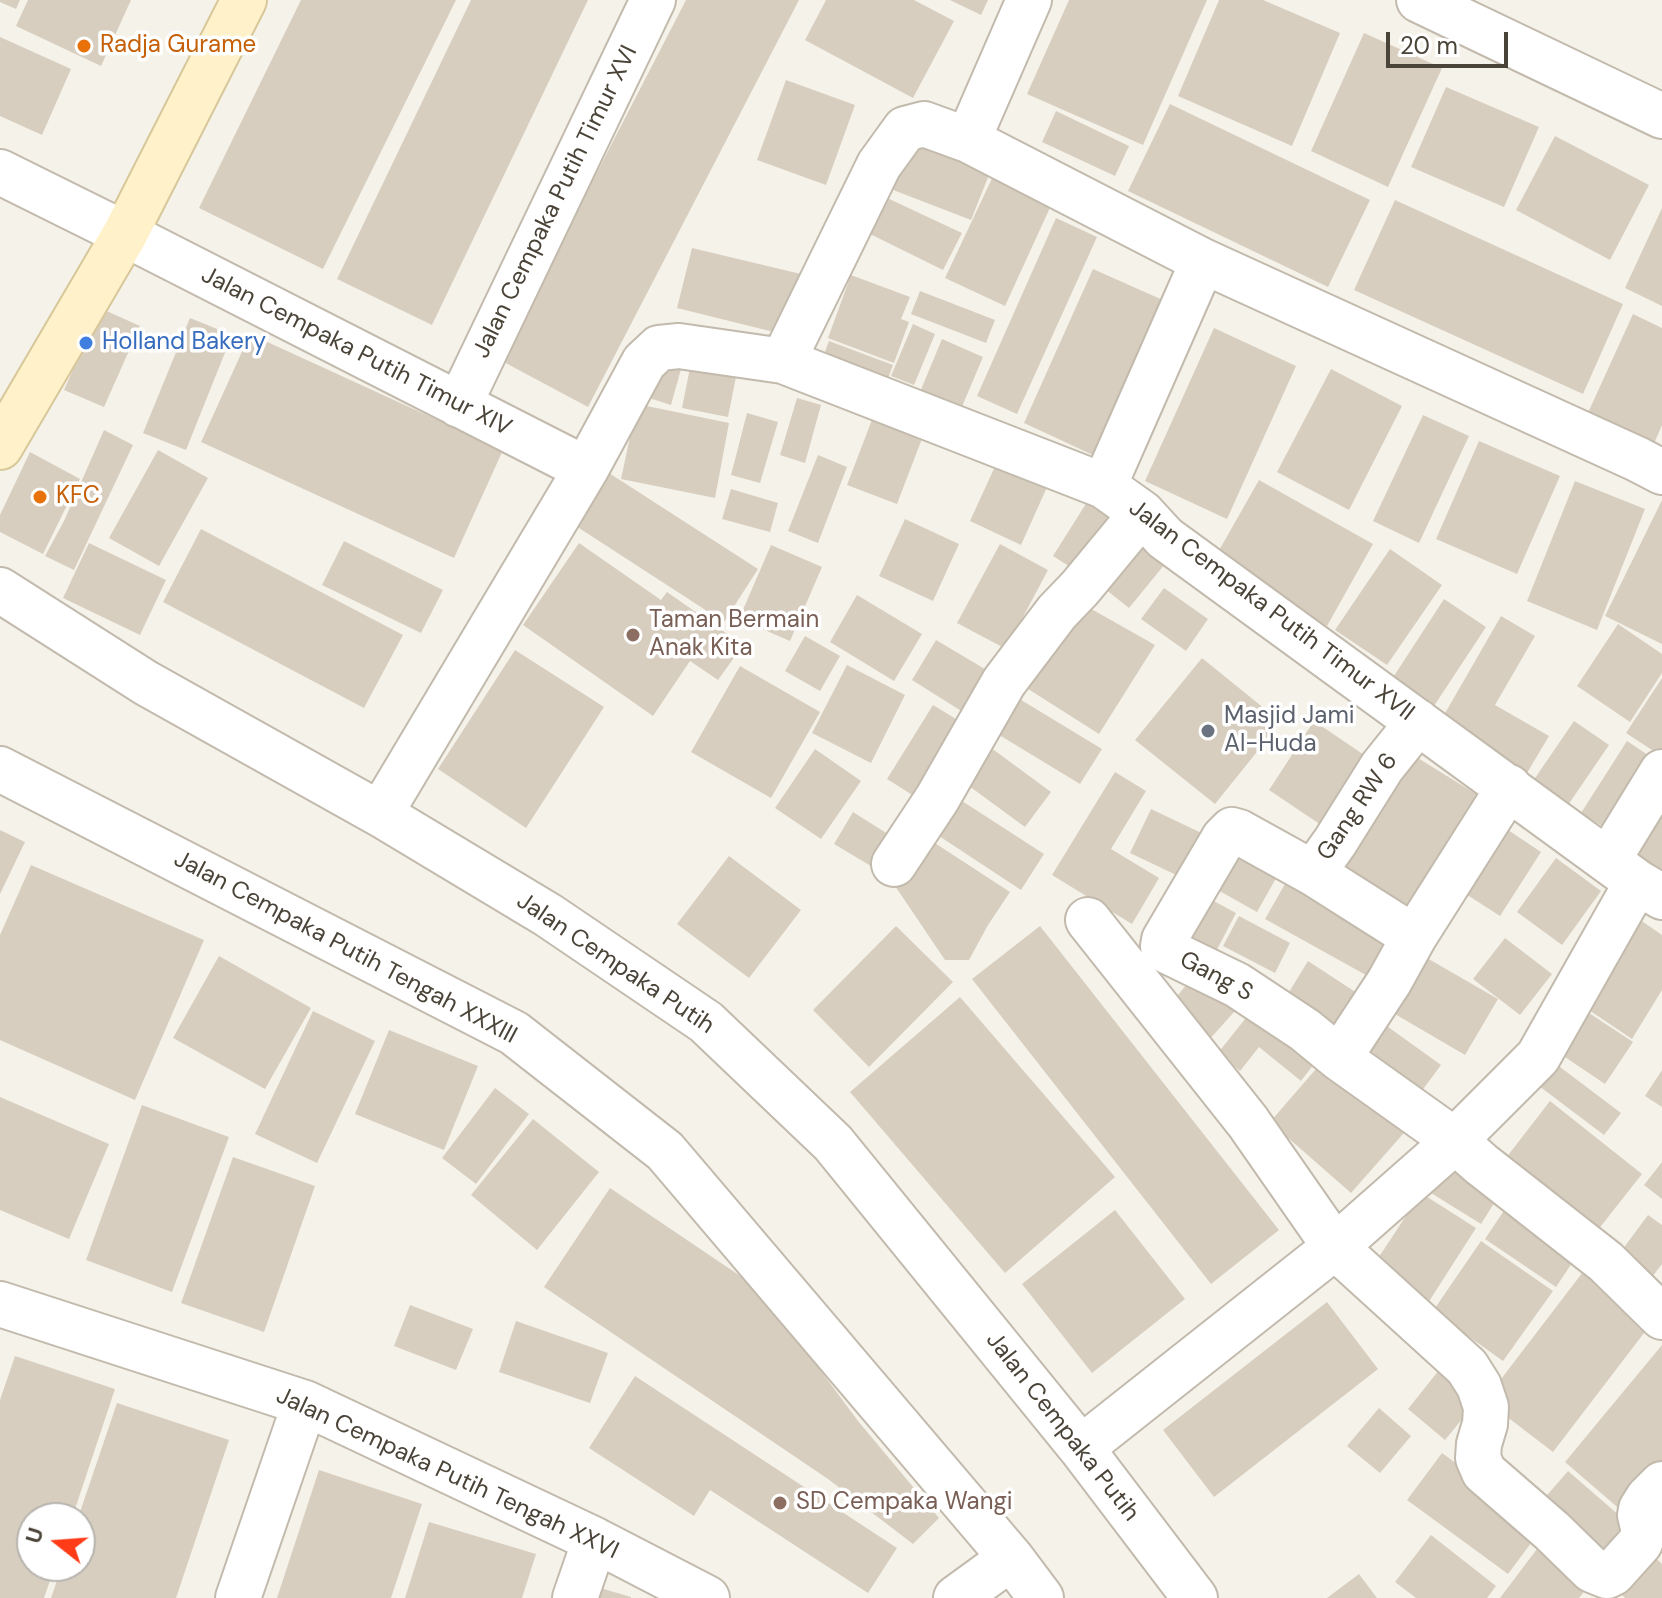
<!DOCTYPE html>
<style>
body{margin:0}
#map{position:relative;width:1662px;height:1598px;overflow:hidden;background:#f5f2ea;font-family:"DM Sans",sans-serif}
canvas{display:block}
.north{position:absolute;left:16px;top:1502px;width:80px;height:80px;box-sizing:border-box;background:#fff;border:2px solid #b7b4af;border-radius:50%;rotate:287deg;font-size:22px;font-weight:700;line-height:32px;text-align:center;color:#4a4338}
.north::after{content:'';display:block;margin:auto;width:28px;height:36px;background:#ff3b18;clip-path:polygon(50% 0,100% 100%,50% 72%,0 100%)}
.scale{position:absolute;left:1386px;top:32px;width:122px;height:36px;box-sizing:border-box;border:4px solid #4a4338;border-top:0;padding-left:10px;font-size:24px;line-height:28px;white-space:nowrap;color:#4a4338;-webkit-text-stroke:6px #fff;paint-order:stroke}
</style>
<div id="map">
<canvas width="1662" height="1598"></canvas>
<div class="north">U</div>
<div class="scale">20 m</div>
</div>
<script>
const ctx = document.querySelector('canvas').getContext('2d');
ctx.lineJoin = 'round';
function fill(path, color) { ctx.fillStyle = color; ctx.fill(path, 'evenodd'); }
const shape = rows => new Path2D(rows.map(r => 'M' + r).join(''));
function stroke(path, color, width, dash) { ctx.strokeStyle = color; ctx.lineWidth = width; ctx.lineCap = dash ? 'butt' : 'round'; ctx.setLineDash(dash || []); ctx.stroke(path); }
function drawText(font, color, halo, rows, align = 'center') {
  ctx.font = font + ' "DM Sans",sans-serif'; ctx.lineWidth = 7; ctx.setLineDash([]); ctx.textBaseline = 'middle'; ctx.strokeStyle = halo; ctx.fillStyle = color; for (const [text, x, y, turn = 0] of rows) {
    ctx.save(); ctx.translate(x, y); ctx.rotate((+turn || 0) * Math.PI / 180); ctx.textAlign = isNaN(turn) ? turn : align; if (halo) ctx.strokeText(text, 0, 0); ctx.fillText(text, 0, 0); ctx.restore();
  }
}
fill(shape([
 [0,0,20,0,16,9,0,2],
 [28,0,131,0,101,66,16,26],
 [301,0,456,0,323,269,199,208],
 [471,0,588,0,432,325,337,279],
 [686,0,799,0,588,407,500,360],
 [826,0,914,0,954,21,913,98,805,40],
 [950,0,988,0,981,15],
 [1069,0,1207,0,1143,145,1027,94],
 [1219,0,1263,0,1340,33,1292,146,1178,96],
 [1364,33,1442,68,1388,187,1311,151],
 [0,37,71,69,42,135,0,116],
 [786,80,855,105,826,185,757,160],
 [1446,87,1539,127,1504,207,1411,167],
 [1170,104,1370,200,1328,287,1128,191],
 [1056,111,1129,146,1115,176,1042,142],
 [910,132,993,165,971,220,888,188],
 [1555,136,1649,185,1610,260,1516,210],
 [995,172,1054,199,1005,306,945,278],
 [885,197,962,233,943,270,868,233],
 [1395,200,1623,304,1583,394,1354,290],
 [1662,208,1662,306,1625,288],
 [1056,218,1097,237,1017,414,977,396],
 [692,248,801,274,786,335,677,308],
 [1093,269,1165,301,1095,456,1024,423],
 [851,275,910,297,901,319,909,322,894,363,828,338],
 [920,291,995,320,986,343,911,314],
 [100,308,140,326,104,407,64,390],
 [1633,314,1662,328,1662,425,1653,446,1587,415],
 [190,318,232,335,186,450,143,433],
 [913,324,935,334,914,385,891,376],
 [1214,328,1296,366,1227,519,1145,481],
 [250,334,503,450,454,558,201,442],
 [942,339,983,357,961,409,920,392],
 [829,341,893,365,882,395,818,370],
 [662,356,683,362,671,405,649,398],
 [691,363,737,372,728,417,682,408],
 [1331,369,1402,406,1349,510,1277,472],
 [797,398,821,405,805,463,780,455],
 [637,404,729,423,715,498,621,479],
 [878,404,928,423,897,504,847,485],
 [747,413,778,422,760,483,731,475],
 [1423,415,1469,436,1419,543,1373,521],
 [104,430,133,445,74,570,45,556,64,521],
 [1479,441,1560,476,1517,574,1436,539],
 [158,450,208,478,159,566,109,538],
 [30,452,80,479,43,554,0,532,0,515],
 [818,455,847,467,818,543,788,531],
 [997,462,1048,485,1021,545,970,521],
 [595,464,758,569,724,622,562,517],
 [1259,480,1373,544,1327,626,1213,561],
 [1575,481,1645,509,1597,630,1527,601],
 [731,489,778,503,770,532,722,519],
 [1662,500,1662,644,1605,616],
 [1087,502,1120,524,1086,577,1053,556],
 [905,519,959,544,933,601,879,576],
 [201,529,403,635,364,708,163,602],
 [1130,536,1165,564,1129,608,1095,581],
 [344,541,443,590,421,633,322,585],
 [89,543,166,580,140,635,63,598],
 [579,543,661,600,667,592,743,645,718,680,690,661,653,716,523,625],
 [1000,544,1048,570,1006,649,957,623],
 [771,545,822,567,790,641,739,619],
 [1390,549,1442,585,1387,665,1335,630],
 [1164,588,1208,619,1186,651,1141,619],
 [857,595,922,634,894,681,830,642],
 [1072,598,1155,645,1099,734,1014,680],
 [1444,599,1486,627,1434,706,1392,679],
 [1501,616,1535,636,1495,705,1549,736,1527,773,1440,722],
 [1618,624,1662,654,1662,673,1630,722,1577,686],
 [805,636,840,656,820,691,785,671],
 [936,640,1000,678,974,719,912,680],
 [515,650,604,707,526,828,438,769],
 [1202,658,1281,722,1215,804,1135,740],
 [847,665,905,695,871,763,812,733],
 [740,666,820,712,771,798,691,752],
 [1662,678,1662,754,1661,756,1626,733],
 [1008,692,1102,749,1080,784,986,727],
 [933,705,971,728,925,803,887,779],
 [1314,721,1376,763,1330,831,1269,790],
 [1574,721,1609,745,1566,808,1531,784],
 [979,739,1051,792,1025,827,954,775],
 [1627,741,1660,763,1615,834,1581,813],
 [815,749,861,781,821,839,775,808],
 [1405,750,1484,799,1409,922,1329,873],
 [1115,772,1146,791,1111,849,1159,878,1132,924,1052,875],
 [1662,784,1662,879,1621,855],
 [959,799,1044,854,1021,890,936,834],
 [1151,809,1212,838,1191,882,1130,853],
 [853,812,899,841,881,872,834,844],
 [1496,822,1541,852,1500,916,1455,887],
 [0,830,25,842,0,894],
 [921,834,1010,892,988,925,969,960,945,960,891,880],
 [1234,836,1284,864,1257,912,1207,884],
 [729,856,801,910,749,978,677,924],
 [1556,858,1601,891,1562,945,1517,912],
 [31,865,204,940,135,1100,0,1040,0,935],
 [1285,884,1401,949,1382,984,1265,919],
 [1199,893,1236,913,1210,963,1173,942],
 [1633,915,1662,935,1662,990,1632,1039,1577,1002],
 [1239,916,1290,943,1275,973,1223,946],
 [896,926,953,982,869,1067,813,1010],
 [1040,926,1279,1230,1211,1284,972,979],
 [1505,938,1552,974,1520,1015,1473,979],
 [1420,954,1498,999,1465,1055,1388,1010],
 [219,956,311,1008,265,1089,173,1038],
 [1308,961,1363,997,1340,1033,1286,997],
 [1196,973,1243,1002,1208,1041,1174,1000],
 [960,997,1115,1177,1005,1273,850,1092],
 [1257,1004,1321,1055,1301,1081,1259,1047,1240,1071,1218,1053],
 [1583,1009,1633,1042,1605,1084,1556,1051],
 [313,1011,375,1041,317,1163,255,1134],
 [1384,1024,1441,1065,1415,1100,1358,1060],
 [389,1030,478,1066,444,1150,355,1114],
 [1329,1054,1410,1126,1351,1193,1270,1122],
 [1556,1064,1621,1113,1604,1135,1539,1086],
 [1662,1070,1662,1107,1645,1096],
 [495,1088,529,1114,476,1184,442,1158],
 [0,1097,109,1144,69,1239,0,1210],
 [1550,1101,1642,1174,1590,1240,1499,1167],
 [142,1105,229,1137,172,1292,86,1260],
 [533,1119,599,1172,537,1250,471,1195],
 [1446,1153,1503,1189,1481,1224,1423,1188],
 [233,1157,315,1186,264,1332,181,1303],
 [1662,1162,1662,1199,1644,1185],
 [610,1188,761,1290,858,1421,939,1518,913,1544,828,1479,544,1287],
 [1421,1193,1476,1228,1428,1303,1373,1266],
 [1511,1200,1582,1248,1556,1287,1485,1239],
 [1115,1210,1185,1299,1092,1373,1022,1284],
 [1648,1215,1662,1225,1662,1264,1646,1285,1614,1261],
 [1481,1241,1553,1291,1503,1361,1433,1311],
 [1589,1264,1657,1316,1553,1452,1485,1400],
 [1327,1302,1378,1369,1214,1497,1163,1430],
 [410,1305,473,1329,456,1370,394,1346],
 [516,1321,608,1353,590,1403,499,1372],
 [1662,1345,1662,1465,1623,1512,1565,1462],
 [15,1356,115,1389,72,1518,32,1518,32,1566,55,1566,44,1598,0,1598,0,1400],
 [1443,1365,1481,1396,1445,1440,1408,1409],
 [635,1376,897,1548,868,1593,710,1490,694,1516,589,1448],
 [117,1403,229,1440,176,1598,51,1598,62,1566,80,1566,80,1518,78,1518],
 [1379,1408,1411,1436,1380,1473,1347,1446],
 [1442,1453,1543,1527,1508,1574,1407,1500],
 [319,1470,422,1504,391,1598,277,1598],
 [1568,1471,1635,1529,1601,1567,1535,1509],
 [429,1522,536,1554,522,1598,405,1598],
 [1431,1535,1496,1586,1487,1598,1416,1598,1395,1582],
 [1540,1545,1590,1584,1579,1598,1500,1598],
 [1645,1548,1662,1564,1662,1598,1625,1598,1611,1585],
 [1359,1574,1377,1598,1327,1598],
 [597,1587,631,1597,631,1598,593,1598]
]), '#d8cebf');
const street = shape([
 [1419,0,1662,116],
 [968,140,1029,0],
 [0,172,125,234,586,469],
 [783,361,879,165,905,129,924,124,968,140,1203,261,1637,459,1662,472],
 [459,405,653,0],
 [1104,486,1203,261],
 [0,590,146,683,380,814,548,915,706,1022,833,1143,1081,1448,1195,1598],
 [1418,722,1382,767,1335,842,1313,873,1414,937,1509,787],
 [0,769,514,1033,665,1151,1011,1558,1041,1598],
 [380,814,586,469,644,362,659,348,679,346,783,361,1104,486,1142,513,1165,538,1637,882,1662,897],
 [1608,860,1662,772],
 [894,864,937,799,1004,682,1057,612,1080,588,1142,513],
 [1313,873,1239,832,1232,830,1224,838,1164,940,1163,946,1167,951,1237,985,1305,1030,1339,1058,1454,1140,1481,1164,1606,1262,1662,1317],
 [1088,920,1248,1122,1335,1247,1467,1367,1479,1386,1486,1407,1485,1424,1479,1444,1478,1458,1484,1472,1552,1531,1592,1570,1607,1576,1613,1573,1640,1543,1644,1532,1640,1515,1641,1509,1648,1498,1662,1484],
 [1339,1058,1389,982,1414,937],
 [0,1304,305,1403,595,1540,707,1598],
 [1081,1448,1335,1247,1445,1150,1538,1057,1637,882],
 [238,1598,305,1403],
 [575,1598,595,1540],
 [956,1598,1011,1558]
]);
const secondary = shape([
 [0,447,125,234,244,0]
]);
stroke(street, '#c2baac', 48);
stroke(secondary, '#d7c799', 48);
stroke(street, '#fff', 44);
stroke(secondary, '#fff2cb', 44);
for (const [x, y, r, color] of [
 [84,46,8,"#e8710a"],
 [86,343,8,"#3f7fe0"],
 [40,497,8,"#e8710a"],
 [633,635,8,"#8d6e63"],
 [1208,731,8,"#6b7280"],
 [780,1503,8,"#8d6e63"]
]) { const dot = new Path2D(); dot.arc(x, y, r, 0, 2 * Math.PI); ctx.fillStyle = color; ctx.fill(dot); stroke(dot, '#fff', 3); }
drawText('24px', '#c56008', '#fff', [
 ["Radja Gurame",100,46],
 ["KFC",56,497]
], 'left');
drawText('24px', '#4a4338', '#fff', [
 ["Jalan Cempaka Putih Timur XVI",556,202,-64],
 ["Jalan Cempaka Putih Timur XIV",356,352,27],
 ["Jalan Cempaka Putih Timur XVII",1271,611,37],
 ["Gang RW 6",1358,807,-56],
 ["Jalan Cempaka Putih Tengah XXXIII",345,948,28],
 ["Jalan Cempaka Putih",615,964,34],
 ["Gang S",1216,977,28],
 ["Jalan Cempaka Putih",1062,1427,52],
 ["Jalan Cempaka Putih Tengah XXVI",447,1474,25]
]);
drawText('24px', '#366cbe', '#fff', [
 ["Holland Bakery",102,343]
], 'left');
drawText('24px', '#785e54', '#fff', [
 ["Taman Bermain",649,621],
 ["Anak Kita",649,649],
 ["SD Cempaka Wangi",796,1503]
], 'left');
drawText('24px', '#5b616d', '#fff', [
 ["Masjid Jami",1224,717],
 ["Al-Huda",1224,745]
], 'left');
</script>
